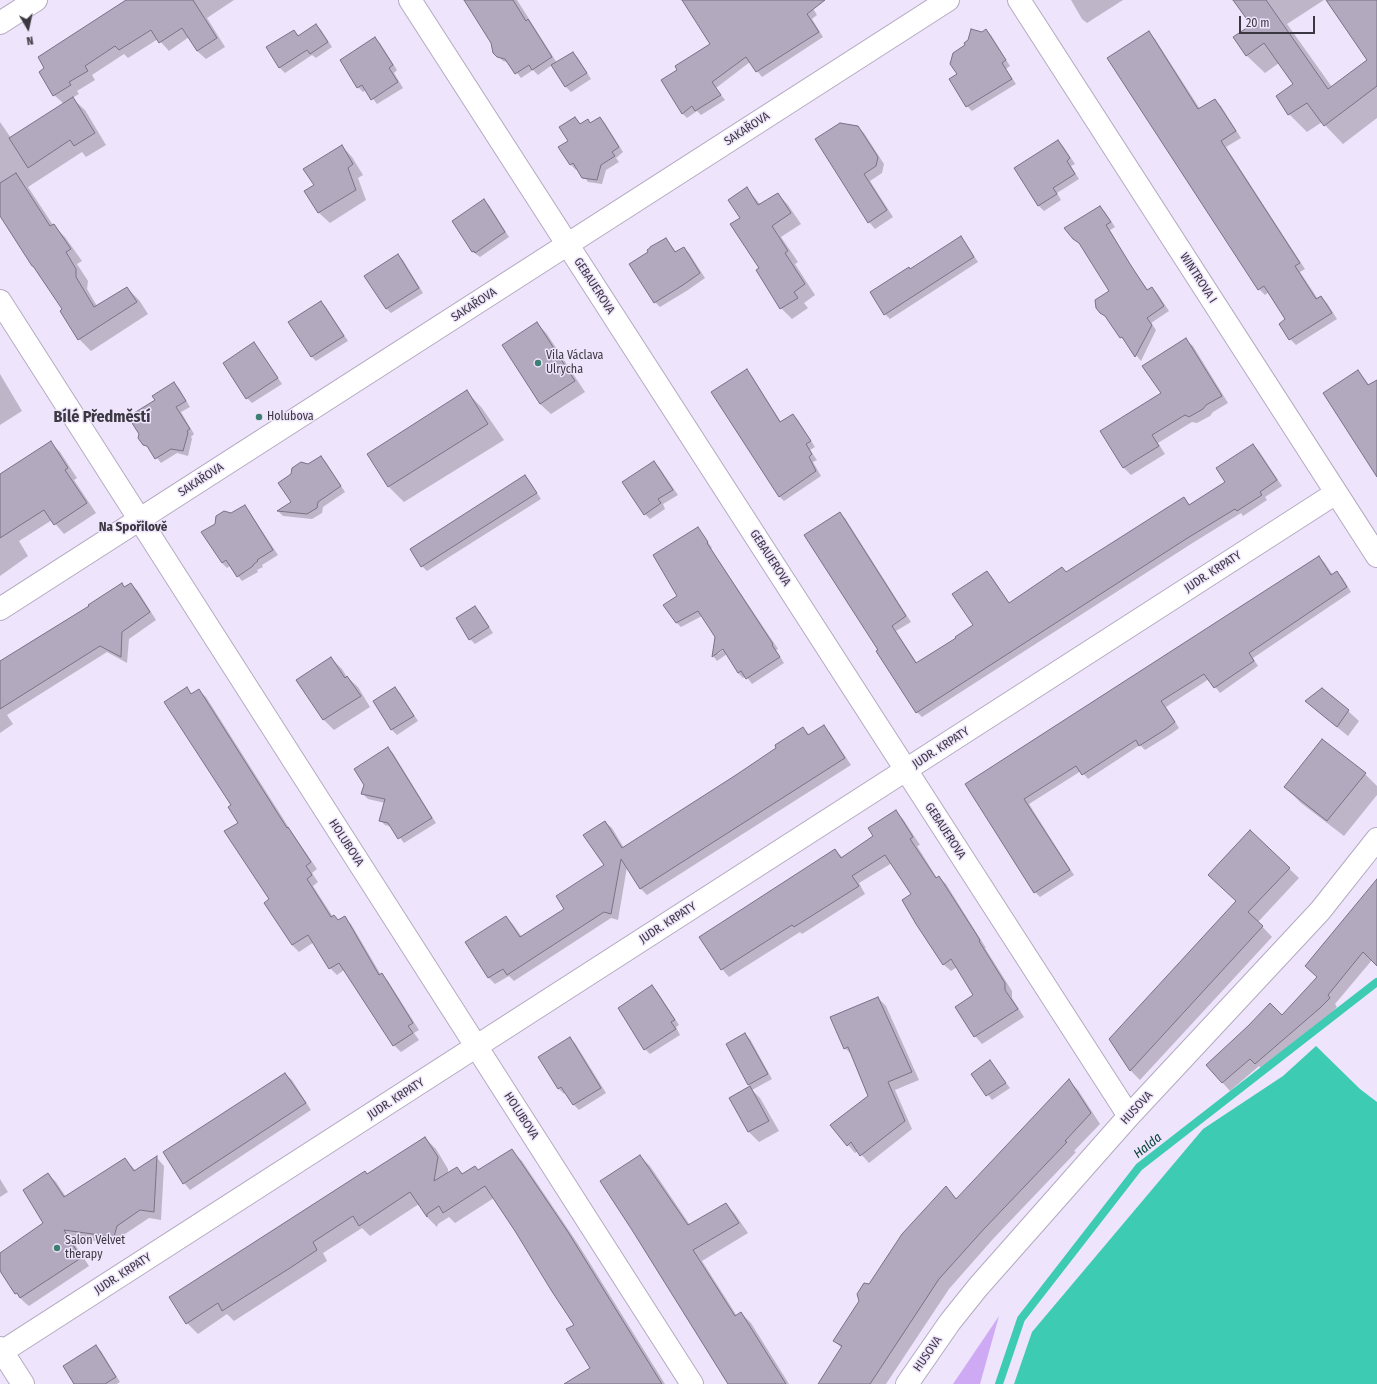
<!DOCTYPE html>
<meta charset="utf-8">
<style>
body{margin:0}
#map{position:relative;width:1377px;height:1384px;overflow:hidden;background:#eee4fb;font-family:"Fira Sans Condensed",sans-serif}
canvas{display:block}
.north{position:absolute;left:8px;top:8px;width:40px;height:40px;-webkit-text-stroke:3px #eee4fb;paint-order:stroke;rotate:171deg;font-size:11px;font-weight:700;line-height:16px;text-align:center;color:#3c3841}
.north::after{content:'';display:block;margin:auto;width:14px;height:18px;background:#3c3841;clip-path:polygon(50% 0,100% 100%,50% 72%,0 100%)}
.scale{position:absolute;left:1239px;top:16px;width:76px;height:18px;box-sizing:border-box;border:2px solid #3c3841;border-top:0;padding-left:5px;font-size:12px;line-height:14px;white-space:nowrap;color:#3c3841;-webkit-text-stroke:3px #eee4fb;paint-order:stroke}
</style>
<div id="map">
<canvas width="1377" height="1384"></canvas>
<div class="north">N</div>
<div class="scale">20 m</div>
</div>
<script>
const ctx = document.querySelector('canvas').getContext('2d');
ctx.lineJoin = 'round';
function fill(path, color) { ctx.fillStyle = color; ctx.fill(path, 'evenodd'); }
const shape = rows => new Path2D(rows.map(r => 'M' + r).join(''));
function stroke(path, color, width, dash) { ctx.strokeStyle = color; ctx.lineWidth = width; ctx.lineCap = dash ? 'butt' : 'round'; ctx.setLineDash(dash || []); ctx.stroke(path); }
function drawText(font, color, halo, rows, align = 'center') {
  ctx.font = font + ' "Fira Sans Condensed",sans-serif'; ctx.lineWidth = 3; ctx.setLineDash([]); ctx.textBaseline = 'middle'; ctx.strokeStyle = halo; ctx.fillStyle = color; for (const [text, x, y, turn = 0] of rows) {
    ctx.save(); ctx.translate(x, y); ctx.rotate((+turn || 0) * Math.PI / 180); ctx.textAlign = isNaN(turn) ? turn : align; if (halo) ctx.strokeText(text, 0, 0); ctx.fillText(text, 0, 0); ctx.restore();
  }
}
fill(shape([
 [999,1316,980,1384,953,1384]
]), '#ceaaf5');
fill(shape([
 [1316,1046,1360,1089,1377,1102,1377,1384,1014,1384,1032,1332,1203,1129,1283,1076]
]), '#3ecbb3');
fill(shape([
 [129,0,234,0,207,18,225,47,206,59,197,51,189,37,169,51,158,39,128,58,124,54,92,75,95,80,77,91,79,94,72,98,85,110,106,145,86,157,82,152,28,187,53,225,65,237,82,261,77,264,88,281,87,289,97,306,127,288,139,300,148,314,91,351,79,339,64,309,0,214,0,122,11,138,64,104,54,95],
 [464,0,517,0,557,63,573,53,578,58,591,79,571,92,566,87,552,65,538,75,533,70,521,78,509,63,503,61,494,53,492,43],
 [730,0,808,0,817,15,812,19,823,37,762,77,750,62,716,88,725,100,701,115,697,111,687,118,682,113,679,70,712,44],
 [1071,0,1123,0,1087,23,1082,19],
 [1234,0,1324,0,1287,24,1332,87,1368,60,1327,0,1377,0,1377,118,1343,144,1322,122,1307,132,1289,114,1295,84,1279,63,1265,73,1246,55,1252,25],
 [316,25,321,30,332,47,316,58,312,55,285,73,280,68,267,47,293,31,299,36],
 [986,30,991,35,1010,66,1006,69,1016,84,972,111,967,106,982,33],
 [1149,33,1155,39,1200,109,1215,100,1221,106,1241,138,1226,147,1305,269,1300,272,1318,299,1321,297,1327,303,1337,319,1296,345,1290,339,1286,320,1269,292,1265,295,1259,289],
 [375,38,380,43,397,70,394,73,403,88,377,104,366,90,363,92,358,87],
 [575,118,581,124,587,120,591,124,600,118,605,123,623,152,616,158,619,162,606,170,602,184,588,182,578,168,576,170,571,165,560,147,570,141],
 [841,124,857,126,864,133,884,164,882,173,870,181,893,217,875,229,869,222],
 [1058,141,1063,146,1075,164,1071,166,1079,179,1057,193,1061,200,1044,211,1039,206,1015,168],
 [342,146,352,157,363,175,358,178,366,200,330,223,319,213,306,191,315,185],
 [747,189,761,205,778,194,788,205,801,224,781,237,798,262,795,264,815,295,804,303,808,308,792,319,781,308,760,268,741,218],
 [484,201,489,205,509,237,480,257,473,252,453,221],
 [1100,207,1105,212,1115,227,1110,230,1134,271,1148,290,1152,288,1157,293,1169,311,1151,323,1156,330,1141,361,1121,337,1109,319,1100,312,1110,291,1081,245,1073,238],
 [960,237,965,242,978,262,890,319,885,314,910,270],
 [666,239,677,253,684,248,689,253,705,278,688,290,660,307,655,302],
 [398,255,403,260,423,293,391,313,386,308],
 [321,302,326,307,348,341,316,361,311,356],
 [537,323,547,334,585,392,551,414,540,404,503,345],
 [1186,340,1193,346,1228,403,1213,412,1210,416,1197,423,1192,422,1158,443,1165,454,1131,475,1124,468,1162,393],
 [254,344,259,349,282,384,252,403,247,398],
 [747,371,752,376,781,422,793,415,798,420,815,447,810,450,817,460,813,462,821,476,784,501,779,496],
 [1358,371,1370,386,1377,390,1377,465],
 [0,374,22,411,0,425],
 [174,383,179,388,190,407,181,412,194,434,191,437,192,439,188,456,177,453,161,463,151,450,144,444,156,401],
 [467,392,482,408,504,440,404,502,389,487],
 [50,442,60,452,77,478,74,480,96,513,64,534,52,520,19,541,28,556,0,576,0,512],
 [1253,445,1259,451,1282,486,1265,497,1267,500,1243,516,1241,513,1191,544,922,717,917,712,879,651,839,513,845,518,911,622,896,631,917,663,957,638,974,626,987,572,992,577,1010,604,1062,568,1067,573,1184,498,1190,505,1227,482],
 [321,457,326,462,345,492,323,507,322,513,312,519,283,516,278,511,292,502,308,465],
 [654,462,659,467,678,495,663,504,665,509,650,519,645,514],
 [525,477,530,482,541,499,427,571,422,566],
 [244,506,249,511,278,555,262,565,263,567,257,570,258,572,242,581,230,566,227,568,222,563,231,514],
 [697,528,702,533,712,548,711,549,778,649,776,650,784,663,752,684,746,676,743,678,738,673,727,654,717,661,713,656,716,637,702,616,681,627,676,622,678,597],
 [727,647,718,654,718,651],
 [1319,557,1324,562,1333,575,1337,572,1342,577,1351,592,1253,658,1258,666,1220,693,1209,679,1166,707,1179,728,1171,734,1145,750,1140,745,1088,779,1081,771,1029,804,1074,875,1040,897,1035,892,966,784],
 [131,584,138,591,156,620,129,639,127,663,107,652,7,715,13,724,0,733,0,663,27,644,90,606],
 [475,607,480,612,493,633,475,644,470,639],
 [331,658,342,669,347,677,358,687,370,707,334,730,324,720,297,680],
 [395,688,400,693,418,721,397,735,392,730,374,702],
 [186,689,192,695,199,691,206,697,291,831,317,869,312,873,318,882,313,886,333,917,334,916,339,921,345,918,351,924,381,975,388,981,419,1030,414,1033,419,1040,401,1052,394,1045,344,970,337,975,330,968,314,942,299,952,292,945,266,903,271,900,232,805],
 [1306,701,1348,711,1359,721,1348,736,1317,711],
 [824,726,830,733,851,765,647,895,641,889,627,867,618,920,611,918,514,981,509,976,495,984,489,978,466,943,506,917,512,923,522,937,565,909,605,865,605,822,612,828,624,848,778,748,803,728,810,735],
 [388,748,393,753,436,823,404,843,392,827,385,825,380,820,385,803,368,799,363,794],
 [1365,774,1377,786,1377,795,1344,836,1301,803,1285,787],
 [895,811,903,819,920,845,917,846,937,878,939,877,946,884,986,948,985,948,1012,991,1012,998,1024,1017,982,1044,975,1036,975,995,957,967,951,971,943,964,913,894,892,863,859,883,865,894,802,934,800,932,729,977,722,969,835,850,843,858,875,836],
 [1250,832,1299,878,1258,922,1272,937,1140,1080,1131,1071,1110,1039,1237,901],
 [1377,881,1377,965,1372,960,1335,1004,1337,1007,1328,1017,1264,1072,1259,1066,1230,1091,1222,1082,1318,977],
 [652,986,657,991,679,1025,676,1027,680,1035,650,1054,645,1049],
 [878,998,886,1006,919,1080,895,1090,912,1129,869,1163,858,1151,855,1153,848,1145,870,1096,852,1055,845,1048],
 [745,1034,750,1039,772,1079,752,1090,760,1098,779,1131,759,1142,749,1132,730,1098,751,1087,749,1084],
 [570,1038,575,1043,606,1093,579,1110,574,1105,566,1092,564,1094,559,1089,539,1058],
 [990,1062,1010,1088,992,1100,972,1074],
 [285,1074,292,1080,311,1110,190,1190,184,1183],
 [1069,1081,1078,1090,1100,1124,1074,1151,1076,1152,993,1239,949,1289,886,1384,819,1384,842,1348,834,1341,870,1285,946,1188,957,1199],
 [425,1138,436,1149,448,1169,448,1174,457,1168,463,1174,479,1171,512,1151,522,1161,578,1244,665,1384,566,1384,591,1368,575,1325,516,1230,494,1198,455,1223,449,1217,438,1224,437,1227,427,1217,419,1204,370,1236,362,1228,323,1253,327,1261,234,1321,227,1314,198,1334,187,1323,367,1175],
 [640,1156,650,1166,690,1225,726,1204,735,1214,748,1233,702,1261,737,1316,741,1313,751,1323,789,1384,729,1384],
 [157,1158,164,1166,161,1220,149,1218,125,1234,122,1245,70,1237,89,1266,29,1306,24,1302,16,1293,0,1269,0,1254,45,1223,48,1174,56,1182,66,1197,125,1159,136,1171],
 [0,1179,8,1192,0,1197],
 [96,1346,101,1351,120,1382,117,1384,75,1384]
]), '#0003');
stroke(shape([
 [999,1384,1021,1319,1139,1167,1377,982]
]), '#3ecbb3', 8);
const building = shape([
 [126,0,193,0,217,38,197,51,182,28,159,43,151,30,119,50,115,46,85,66,88,71,69,82,71,85,53,96,39,72,44,68,38,57,126,0],
 [464,0,513,0,526,21,528,19,552,57,532,70,529,65,515,74,505,59,497,57,493,53,491,43,464,0],
 [682,0,825,0,807,14,819,32,756,72,746,57,712,82,721,95,695,111,692,106,682,114,661,80,677,70,675,66,710,44,682,0],
 [1233,0,1266,0,1328,89,1367,60,1326,0,1377,0,1377,86,1324,126,1307,103,1288,115,1276,96,1293,84,1264,43,1246,56,1233,37,1251,25,1233,0],
 [316,24,328,42,310,54,307,50,279,68,266,47,294,30,298,36,316,24],
 [971,29,982,32,986,29,1006,60,1002,63,1012,79,966,107,949,79,957,74,950,64,953,53,965,45,964,43,968,40,971,29],
 [1149,31,1198,109,1215,99,1236,131,1221,141,1300,263,1295,266,1316,299,1321,296,1332,313,1289,340,1279,324,1285,319,1264,286,1258,290,1107,58,1149,31],
 [375,37,393,65,389,68,398,82,371,100,362,85,357,88,340,60,375,37],
 [573,52,587,73,565,87,551,65,573,52],
 [73,97,95,133,74,146,70,140,28,168,9,138,73,97],
 [575,117,580,124,588,119,590,123,600,117,619,147,612,152,615,156,601,165,597,180,582,178,573,163,570,165,558,147,568,141,559,127,575,117],
 [840,123,858,126,878,157,876,166,864,174,887,210,868,223,815,139,840,123],
 [1058,140,1070,158,1067,161,1075,174,1053,188,1057,194,1038,206,1014,168,1058,140],
 [342,145,353,164,348,168,356,190,318,213,304,191,314,185,303,169,342,145],
 [16,173,50,226,54,224,71,249,66,252,76,269,76,277,94,307,127,287,137,302,78,340,60,311,62,309,33,266,32,266,0,216,0,183,16,173],
 [747,187,758,205,778,193,791,213,772,226,788,251,785,253,805,284,794,292,798,298,780,309,756,270,759,268,730,224,740,218,728,200,747,187],
 [484,199,505,232,475,253,474,251,472,252,452,221,484,199],
 [1100,206,1111,222,1106,225,1130,264,1147,290,1152,287,1164,306,1147,318,1152,325,1135,357,1122,337,1120,338,1105,316,1100,313,1096,308,1095,300,1109,291,1079,243,1073,239,1064,228,1100,206],
 [961,236,974,257,884,315,870,292,909,267,910,269,961,236],
 [666,238,675,252,684,247,700,273,683,285,654,303,629,264,648,252,647,250,650,248,650,247,666,238],
 [398,254,419,288,386,309,364,276,398,254],
 [321,301,344,336,311,357,288,322,321,301],
 [537,322,575,381,540,404,502,345,537,322],
 [1186,338,1222,396,1206,405,1203,409,1189,417,1185,415,1152,435,1159,446,1123,468,1100,431,1161,393,1142,366,1186,338],
 [254,342,278,378,246,399,223,363,254,342],
 [747,369,780,422,793,414,811,441,806,444,812,454,809,457,816,471,779,497,711,392,747,369],
 [1358,370,1368,385,1377,380,1377,477,1323,393,1358,370],
 [174,382,186,401,176,407,190,429,187,431,188,433,183,451,171,449,155,459,147,446,143,445,138,438,139,434,132,423,134,413,155,400,152,396,174,382],
 [467,390,488,424,388,487,367,454,467,390],
 [51,441,68,468,65,470,87,503,54,525,44,510,0,538,0,474,51,441],
 [1253,444,1277,480,1260,492,1262,495,1237,511,1235,509,1186,539,916,713,876,651,878,650,804,535,840,512,906,616,892,626,916,663,956,638,955,637,973,625,952,594,987,571,1009,603,1062,567,1066,572,1184,497,1189,505,1225,482,1216,468,1253,444],
 [321,456,341,486,318,502,317,508,307,514,277,511,291,502,278,483,291,474,292,468,301,462,308,464,321,456],
 [654,461,673,490,658,499,661,503,644,515,622,482,654,461],
 [525,475,537,493,421,567,410,549,525,475],
 [245,505,273,550,257,560,258,561,253,565,253,566,237,577,226,560,222,563,201,532,215,524,216,516,224,511,231,513,245,505],
 [698,527,708,542,707,543,773,644,772,645,780,657,746,679,741,671,738,673,723,649,712,657,715,637,698,611,676,623,663,605,677,596,653,555,698,527],
 [1319,556,1331,575,1337,571,1347,587,1249,653,1254,661,1214,688,1204,674,1161,701,1175,722,1166,729,1139,746,1136,740,1082,775,1076,766,1024,799,1070,870,1034,893,965,784,1319,556],
 [122,583,124,587,131,583,150,612,122,632,121,657,100,646,0,709,0,661,89,606,88,605,122,583],
 [475,606,489,627,469,640,456,618,475,606],
 [331,657,345,678,347,676,361,696,323,720,296,680,331,657],
 [187,687,191,694,199,689,287,828,288,827,311,862,306,866,312,875,307,879,331,917,334,915,338,920,345,916,379,975,382,973,413,1023,408,1026,413,1033,393,1046,339,963,329,969,308,935,292,945,264,903,269,899,224,831,238,823,228,807,231,805,164,702,187,687],
 [395,687,414,716,391,730,373,701,395,687],
 [1322,688,1349,710,1337,727,1305,701,1322,688],
 [824,725,845,758,640,889,621,859,611,914,604,912,507,975,503,969,488,978,465,942,506,916,520,937,564,909,556,896,604,865,583,835,605,821,622,848,736,775,776,748,775,745,803,727,808,735,824,725],
 [1322,739,1366,773,1327,821,1284,787,1322,739],
 [388,747,432,818,398,839,388,823,379,821,385,799,361,794,364,785,354,769,388,747],
 [896,810,913,837,910,839,936,878,939,876,980,940,979,941,1005,983,1005,990,1018,1009,974,1037,955,1007,973,995,951,959,943,965,916,924,902,900,911,894,885,855,852,876,859,886,794,927,792,925,721,970,699,937,835,849,841,858,873,836,868,828,896,810],
 [1250,830,1290,868,1248,912,1263,926,1130,1071,1109,1039,1236,901,1208,875,1250,830],
 [1377,879,1377,966,1363,952,1328,995,1330,998,1320,1008,1255,1064,1250,1059,1222,1083,1206,1065,1248,1026,1270,1003,1282,1015,1317,977,1305,966,1377,879],
 [652,985,675,1020,671,1022,676,1029,644,1050,618,1008,652,985],
 [878,997,912,1072,888,1082,905,1121,860,1156,851,1142,847,1146,830,1125,868,1096,848,1047,844,1049,830,1017,878,997],
 [745,1033,768,1074,748,1085,726,1044,745,1033],
 [570,1037,601,1088,573,1105,561,1087,558,1089,538,1057,570,1037],
 [990,1060,1006,1083,986,1096,971,1074,990,1060],
 [285,1073,306,1103,183,1184,163,1152,285,1073],
 [1069,1079,1091,1113,1065,1141,1067,1142,983,1230,939,1279,870,1384,818,1384,842,1346,833,1341,859,1301,857,1294,864,1283,869,1284,902,1234,946,1186,956,1199,1069,1079],
 [750,1086,769,1121,748,1132,729,1098,750,1086],
 [425,1137,438,1157,434,1181,457,1167,462,1174,475,1166,478,1170,512,1149,568,1232,662,1384,564,1384,590,1368,566,1329,574,1325,551,1290,515,1231,485,1186,443,1213,439,1206,427,1214,427,1217,410,1192,359,1226,353,1216,313,1242,317,1250,290,1268,222,1311,218,1303,186,1324,169,1297,365,1171,367,1174,425,1137],
 [640,1155,688,1225,726,1203,739,1223,693,1250,735,1316,741,1312,786,1384,728,1384,632,1230,600,1181,640,1155],
 [157,1156,154,1212,140,1210,117,1226,114,1237,64,1230,81,1258,20,1298,17,1293,15,1294,0,1271,0,1253,43,1223,23,1190,48,1173,64,1197,125,1158,134,1171,157,1156],
 [96,1345,116,1377,105,1384,74,1384,63,1366,96,1345]
]);
fill(building, '#b3a9bf');
stroke(building, '#7a7185', 1);
const minor = shape([
 [410,0,1129,1116],
 [1019,0,1377,556],
 [0,23,36,0],
 [0,301,692,1384],
 [0,609,948,0],
 [0,1348,23,1384],
 [0,1353,1336,493],
 [907,1384,950,1322,978,1287,1129,1116,1320,911,1377,839]
]);
stroke(minor, '#b4aac1', 24);
stroke(minor, '#fff', 22);
for (const [x, y, r, color] of [
 [538,363,4,"#3d8073"],
 [259,417,4,"#3d8073"],
 [57,1248,4,"#3d8073"]
]) { const dot = new Path2D(); dot.arc(x, y, r, 0, 2 * Math.PI); ctx.fillStyle = color; ctx.fill(dot); stroke(dot, '#eee4fb', 1.5); }
drawText('12px', '#3c3841', '#eee4fb', [
 ["SAKAŘOVA",747,129,-33],
 ["WINTROVA I",1198,278,57],
 ["GEBAUEROVA",594,286,57],
 ["SAKAŘOVA",474,305,-33],
 ["SAKAŘOVA",201,480,-33],
 ["GEBAUEROVA",770,558,57],
 ["JUDR. KRPATY",1213,572,-33],
 ["JUDR. KRPATY",941,748,-33],
 ["GEBAUEROVA",945,831,57],
 ["HOLUBOVA",346,843,57],
 ["JUDR. KRPATY",668,923,-33],
 ["JUDR. KRPATY",396,1099,-33],
 ["HUSOVA",1137,1108,-47],
 ["HOLUBOVA",521,1116,57],
 ["JUDR. KRPATY",123,1274,-33],
 ["HUSOVA",928,1354,-55]
]);
drawText('12px', '#3c3841', '#eee4fb', [
 ["Vila Václava",546,356],
 ["Ulrycha",546,370],
 ["Holubova",267,417],
 ["Salon Velvet",65,1241],
 ["therapy",65,1255]
], 'left');
drawText('bold 13px', '#3c3841', '#eee4fb', [
 ["Na Spořilově",133,527]
]);
drawText('italic 13px', '#07453b', '#eee4fb', [
 ["Halda",1148,1146,-39]
]);
drawText('bold 16px', '#3c3841', '#eee4fb', [
 ["Bílé Předměstí",102,418]
]);
</script>
